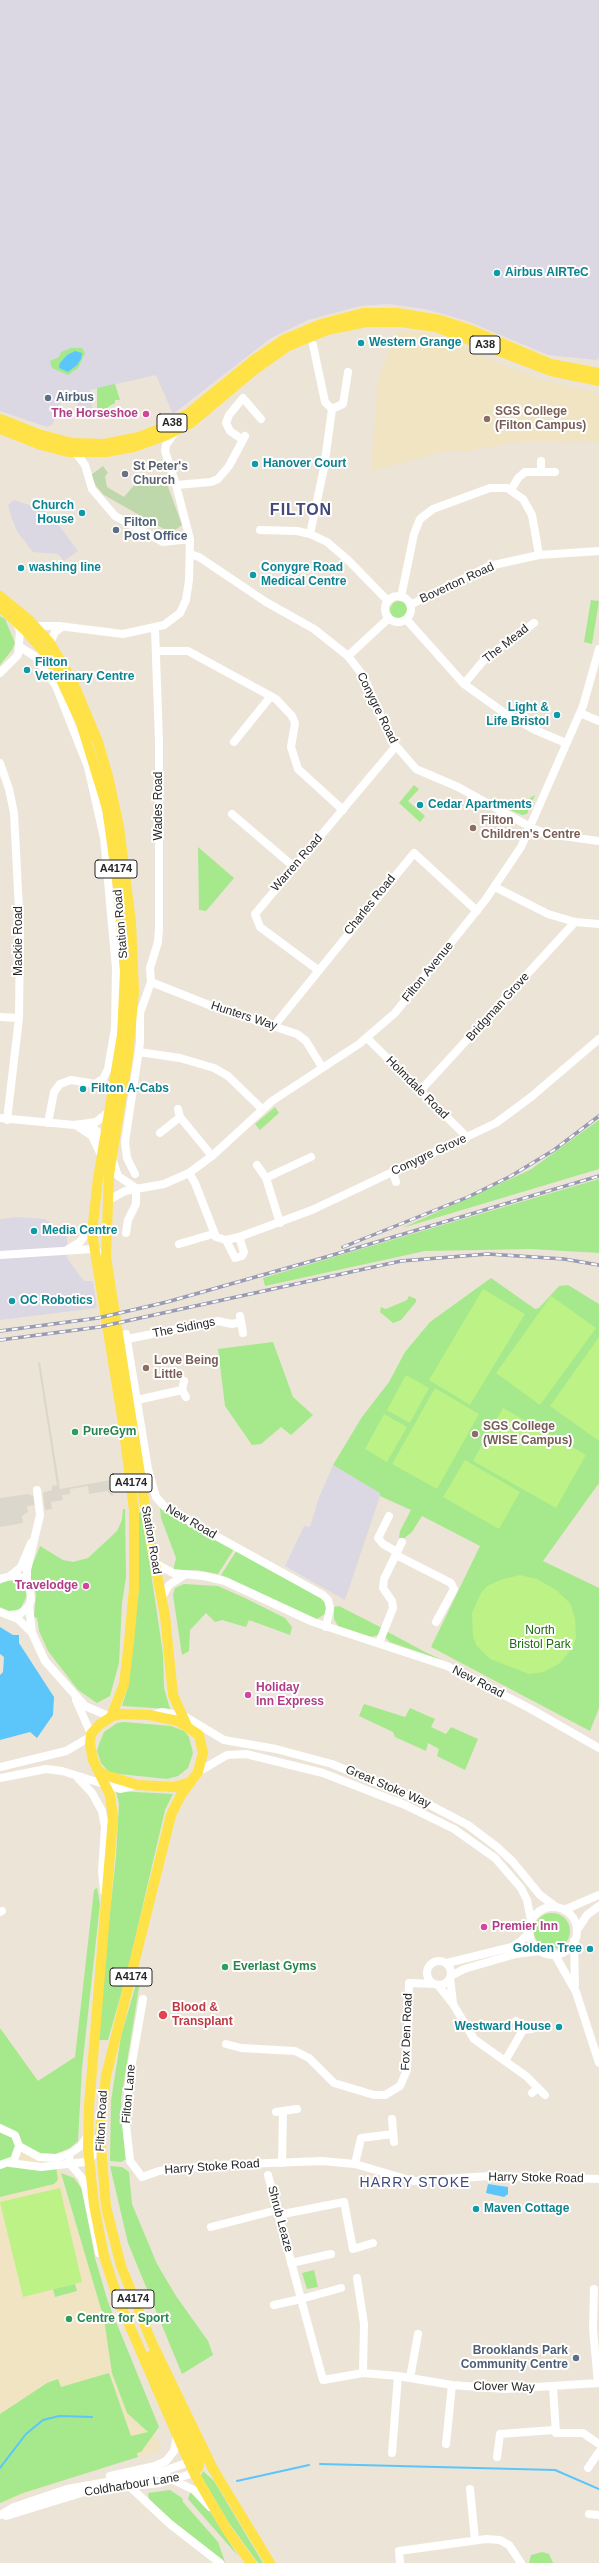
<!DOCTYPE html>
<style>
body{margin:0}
canvas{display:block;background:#ece4d6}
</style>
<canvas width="599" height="2563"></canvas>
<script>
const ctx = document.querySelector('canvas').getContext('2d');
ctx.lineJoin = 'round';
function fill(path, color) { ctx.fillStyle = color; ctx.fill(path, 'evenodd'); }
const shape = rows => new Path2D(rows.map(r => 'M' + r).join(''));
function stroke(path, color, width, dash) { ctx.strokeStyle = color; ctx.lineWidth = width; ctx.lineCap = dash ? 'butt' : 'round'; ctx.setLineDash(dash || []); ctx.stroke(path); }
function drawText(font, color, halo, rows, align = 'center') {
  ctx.font = font + ' Arial,sans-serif'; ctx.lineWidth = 4; ctx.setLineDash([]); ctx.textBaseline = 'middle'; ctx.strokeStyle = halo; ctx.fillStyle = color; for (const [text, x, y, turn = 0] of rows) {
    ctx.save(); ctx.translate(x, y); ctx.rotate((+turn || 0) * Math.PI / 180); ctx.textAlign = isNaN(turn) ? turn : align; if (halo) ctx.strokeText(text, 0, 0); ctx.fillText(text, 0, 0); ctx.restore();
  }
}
fill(shape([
 [0,0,599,0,599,358,596,360,548,355,467,321,425,309,388,304,360,306,308,320,271,338,173,414,156,375,90,390,93,414,76,412,79,394,65,389,53,424,47,427,0,411],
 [14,500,42,509,51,515,78,551,64,561,58,554,33,552,18,533,12,519,8,505],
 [18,1217,45,1219,67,1233,67,1258,84,1281,93,1281,97,1308,0,1320,0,1219],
 [333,1465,381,1493,345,1600,285,1566,304,1526,310,1527,318,1500]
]), '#dcd8e3');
fill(shape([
 [397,331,421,332,450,340,493,361,544,380,593,392,599,397,599,442,521,441,463,452,450,450,372,471,371,468,378,381],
 [0,2028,45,2090,56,2146,62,2161,62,2184,97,2285,161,2450,55,2483,0,2504]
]), '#f0e4c3');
fill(shape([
 [71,348,82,348,85,353,78,368,68,375,52,368,50,361,59,357,61,352],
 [115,384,120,400,115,400,115,403,108,407,107,412,97,411,97,388],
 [591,600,599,601,592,644,584,642],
 '390 610a9 9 0 1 1 18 0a9 9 0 1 1-18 0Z',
 [0,616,5,619,15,643,12,650,0,665],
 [414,785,419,789,408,801,425,816,420,822,399,803],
 [535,795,527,814,522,815,510,810],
 [198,847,234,878,206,911,199,910],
 [275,1107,279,1113,260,1130,255,1124],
 [599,1120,599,1169,402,1228,530,1170],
 [599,1179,599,1253,531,1249,425,1251,265,1286,263,1278],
 [491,1278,535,1309,539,1308,559,1286,568,1285,599,1304,599,1483,543,1561,599,1588,599,1708,590,1731,431,1647,480,1546,422,1516,412,1532,403,1539,399,1538,400,1531,411,1510,380,1496,380,1493,333,1465,362,1417,389,1382,405,1352,430,1322],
 [409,1296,416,1299,416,1302,401,1320,393,1323,380,1312,381,1307,386,1309,407,1300],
 [273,1342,293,1397,313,1415,291,1435,281,1427,261,1444,252,1445,225,1406,218,1349],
 [160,1508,234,1549,218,1574,197,1570,173,1571,176,1558,161,1518],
 [123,1509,125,1509,126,1577,122,1603,119,1663,110,1696,97,1703,78,1690,48,1651,39,1631,37,1618,34,1617,36,1594,29,1573,40,1546,63,1560,73,1562,88,1558,117,1531,122,1520],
 [142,1512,163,1654,164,1688,170,1709,122,1706,129,1684,137,1513],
 [237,1550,318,1595,325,1601,327,1608,325,1614,317,1619,221,1575],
 [9,1580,23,1585,27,1595,21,1608,11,1612,0,1607,0,1584],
 [184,1584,218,1586,247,1599,285,1618,292,1627,290,1635,249,1620,246,1627,222,1620,215,1622,206,1613,190,1630,189,1651,182,1655,173,1595,175,1588],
 [339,1606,382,1628,378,1635,371,1637,338,1626,334,1619,334,1607],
 [386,1631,425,1652,492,1683,442,1660,390,1642,385,1637],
 [364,1704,405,1717,410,1708,435,1719,431,1727,446,1734,451,1727,478,1739,465,1770,437,1756,439,1749,428,1743,426,1751,395,1737,393,1732,359,1716],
 [124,1722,171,1726,184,1731,189,1737,193,1753,188,1768,178,1776,167,1779,110,1773,101,1763,97,1751,99,1744,104,1732,117,1723],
 [116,1791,173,1794,165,1810,127,1973,108,2040,96,2040,116,1857,119,1804],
 [97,1888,100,1904,82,2068,78,2141,70,2148,56,2154,56,2158,50,2158,19,2146,14,2160,56,2166,58,2180,54,2184,0,2197,0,2028,38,2081,75,2057,94,1890],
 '534 1931a18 18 0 1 1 36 0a18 18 0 1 1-36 0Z',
 [137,1981,140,1981,121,2100,126,2159,121,2162,110,2161,111,2101,121,2036],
 [110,2166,122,2167,129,2172,132,2204,157,2264,176,2296,208,2341,213,2355,182,2374,128,2243],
 [61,2173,74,2178,82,2189,95,2258,108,2302,159,2427,141,2452,137,2453,138,2457,23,2493,0,2503,0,2414,47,2383,58,2379,61,2387,109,2373,131,2436,148,2432,127,2413,112,2373,104,2319],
 [314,2270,318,2287,307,2289,302,2273],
 [75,2284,77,2291,55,2297,53,2289],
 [203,2471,214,2481,263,2563,258,2563,229,2523,201,2476],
 [170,2490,182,2498,183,2502,218,2542,225,2562,158,2510,149,2499,148,2493],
 [191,2491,207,2507,238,2556,188,2499],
 [542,2552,549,2554,553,2563,529,2563,531,2555]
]), '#a5e98c');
fill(shape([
 [103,466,108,473,105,476,107,487,124,497,142,476,145,476,147,481,164,476,182,525,171,533,104,495,96,486,91,475]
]), '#bed7ab');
fill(shape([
 [483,1289,525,1314,470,1405,429,1380],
 [551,1296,596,1328,540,1405,496,1373],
 [599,1337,599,1441,550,1406],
 [406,1375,429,1388,410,1423,387,1410],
 [435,1388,479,1414,437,1489,392,1464],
 [503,1408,586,1455,556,1508,473,1461],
 [384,1414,407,1427,387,1462,365,1449],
 [465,1460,520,1492,499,1529,443,1497],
 [520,1575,537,1579,556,1590,570,1603,575,1618,576,1637,573,1647,560,1663,544,1672,529,1674,490,1659,476,1645,473,1636,472,1613,481,1593,487,1586,503,1579],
 [60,2188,82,2282,23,2297,0,2202]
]), '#bdf286');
fill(shape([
 [40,1362,60,1489,111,1480,113,1497,107,1491,89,1494,88,1486,70,1489,70,1494,62,1495,63,1500,51,1502,52,1509,45,1510,43,1493,52,1490,52,1486,57,1485,38,1363],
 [28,1494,33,1496,35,1505,27,1506,28,1512,22,1516,23,1523,0,1527,0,1498]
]), '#dbd7cd');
fill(shape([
 [75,351,82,353,81,359,77,365,68,372,59,368,60,363,67,355],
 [0,1627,13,1635,19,1635,19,1643,54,1697,53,1715,37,1738,30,1732,0,1740,0,1675,3,1672,4,1657,0,1654],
 [488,2184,508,2187,508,2194,504,2197,486,2193]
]), '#5cc6fb');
stroke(shape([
 [320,2464,555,2470,599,2489],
 [0,2468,26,2434,43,2420,59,2416,92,2417],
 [237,2481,309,2465]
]), '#5cc6fb', 2);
stroke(shape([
 [332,409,343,404,348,372],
 [243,440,230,431,226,423,229,415,243,398,261,419],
 [76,453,85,465,92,489,115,516,163,542,190,539],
 [541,472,541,461],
 [176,485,211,482,218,479,229,466,245,436],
 [511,490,518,478,525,472,555,472],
 [260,530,297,531,310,534,327,542,348,560,388,601],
 [310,534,324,468,332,409,325,402,313,345],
 [190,554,199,557,266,602,314,629,348,656,364,677,391,740,416,769,458,787,534,829,548,834,599,841],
 '385 609a13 13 0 1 1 26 0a13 13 0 1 1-26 0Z',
 [401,597,414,534,420,519,433,509,490,488,507,488,523,499,532,515,539,555],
 [410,605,489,566,539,555,599,551],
 [406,619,464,684,503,712,535,730,566,743],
 [35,626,59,626,123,634,164,625,180,613,186,600,189,580,190,539,176,485,165,451,166,445,176,431],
 [50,643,55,632,62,627],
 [20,647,36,657,56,686,88,767,104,838,116,968,115,1028,108,1069,103,1079,95,1084,71,1080,60,1084,54,1092,48,1123],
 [156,651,188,651,276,699,292,716,295,723,291,747,298,769,343,810],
 [348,656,389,618],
 [0,673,18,655,20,631,16,622],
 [464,684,484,660,534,623],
 [580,713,599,721],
 [234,742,271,696],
 [0,763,9,789,14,813,20,929,19,1018,7,1120],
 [232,814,294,867],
 [495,887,548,914,575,922,599,924],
 [318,970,260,927,255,914,396,746],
 [151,982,150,968,158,942,159,929,159,740,155,629],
 [151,982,214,1007,297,1034,306,1041,322,1067],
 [0,1017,19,1018],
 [274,1026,414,853,477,911],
 [367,1038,467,1137],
 [139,1052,180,1058,214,1068,228,1076,262,1109],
 [420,1091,575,922],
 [180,1117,212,1156],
 [0,1118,74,1125,96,1122,110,1111],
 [87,1124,97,1131,106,1144],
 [77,1126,92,1136,102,1157],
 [160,1133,180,1117,178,1109],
 [112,1158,118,1176,136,1188],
 [257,1165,266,1178,280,1223],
 [393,1172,396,1182],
 [189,1173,195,1183,216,1237,226,1240,239,1237,312,1210,496,1123,531,1097,599,1039],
 [135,1174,127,1158,125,1142,140,1043,140,1013,151,982],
 [266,1178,311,1157],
 [107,1201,125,1191,164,1184,189,1173,212,1156,272,1101,359,1044,395,1013,486,899,521,847,583,706,599,649],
 [126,1233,128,1220,136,1204,136,1188],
 [226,1240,235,1258,242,1256,244,1252,239,1237],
 [179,1244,213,1234],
 [67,1250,80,1242,92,1225],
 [0,1255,93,1249,106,1257],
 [240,1316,243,1333],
 [126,1334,148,1469,156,1497,165,1507,176,1514,323,1595,328,1600,330,1608,326,1627],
 [127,1339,218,1321,232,1324,241,1322],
 [184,1381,182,1390,186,1397],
 [137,1400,182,1390],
 [389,1516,378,1538,383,1544,397,1552],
 [396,1555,451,1583,454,1589,436,1622],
 [155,1563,173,1573,204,1576,225,1581,313,1622,447,1666,529,1708,599,1748],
 [11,1575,21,1567,31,1543],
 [0,1579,15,1575,24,1579,30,1588,31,1600,29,1606,20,1614,9,1615],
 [27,1582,27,1570,40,1515,37,1490],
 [162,1597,169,1585,183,1576],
 [29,1606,32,1633,45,1661,85,1706,111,1717],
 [0,1612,18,1619,31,1632],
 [379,1643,393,1608,392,1601,383,1588,384,1579,402,1542],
 [76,1700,91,1734],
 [152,1715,162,1712,184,1716,224,1740,276,1749,332,1764,430,1805,468,1825,497,1847,513,1862,540,1895,556,1907],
 [0,1767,66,1751,90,1737],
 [198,1772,227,1755,246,1754,323,1773,405,1805,454,1829,495,1858,521,1888,527,1900,531,1920],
 [0,1778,46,1769,62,1771,120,1789,137,1785],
 [78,1778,92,1793,102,1811,105,1827,102,1871,104,1891],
 '529 1931a24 24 0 1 1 48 0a24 24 0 1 1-48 0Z',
 [564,1910,599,1895],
 [0,1912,2,1911],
 [577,1930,587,1915,599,1906],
 [574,1941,575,1985],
 [555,1955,576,1992,599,2063],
 '427 1973a12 12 0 1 1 24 0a12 12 0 1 1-24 0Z',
 [447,1963,512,1947,520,1942,529,1933],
 [451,1976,464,1969,516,1954,540,1951],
 [450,1978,453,2003],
 [438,1985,453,2004,474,2039,526,2076,545,2095],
 [143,1999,129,2080,126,2124,130,2161,142,2177,159,2171,219,2165,322,2161,355,2164,413,2181,490,2176,599,2179],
 [516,2021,523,2030,532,2029],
 [226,2044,241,2048,295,2051,309,2058,334,2083,374,2095,385,2095,400,2086,407,2070,409,1983,435,1984],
 [505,2061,523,2030],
 [532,2093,538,2088],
 [276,2112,297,2109],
 [392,2119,394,2142],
 [0,2128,15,2135,19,2146,14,2160,0,2165],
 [19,2146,39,2157,56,2158,69,2154,81,2146,88,2135],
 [69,2154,70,2164,82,2178,85,2186,99,2253],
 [10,2163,41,2167,85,2162,92,2157,99,2136],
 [282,2163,283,2111],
 [355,2164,361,2138,393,2134],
 [268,2175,301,2299,274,2305],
 [278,2215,344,2202,353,2249,373,2243],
 [211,2227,277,2210],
 [291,2263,331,2254],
 [357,2278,364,2324,363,2373],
 [341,2288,301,2299,323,2380,363,2373,398,2376,452,2385,505,2389,599,2383],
 [594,2289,593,2329,598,2383],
 [410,2378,418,2334],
 [553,2387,556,2433,583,2433,599,2444],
 [446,2444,452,2385],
 [392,2453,398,2376],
 [497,2457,500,2434,554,2430],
 [588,2468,599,2452],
 [110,2476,155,2466,166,2461,174,2451,177,2435],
 [173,2480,194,2490,210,2507],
 [128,2485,170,2524,220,2563],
 [470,2489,475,2540],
 [589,2514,599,2515],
 [0,2515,14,2507,67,2489,158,2473,195,2460],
 [6,2516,88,2491,160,2483,194,2473],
 [400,2563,399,2551,486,2539,500,2540,509,2545,521,2563]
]), '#fff', 8);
stroke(shape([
 [0,419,38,434,72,443,105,444,139,437,162,428,189,413,254,360,285,339,321,324,363,313,397,313,440,320,471,330,551,364,599,373],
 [0,429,41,445,68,452,106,452,134,447,167,435,191,423,253,371,288,346,327,330,366,322,401,322,436,327,551,371,599,381],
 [0,596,28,619,50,643,72,680,98,742,109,780,119,827,131,922,134,991,128,1056,109,1175,106,1257,150,1538,165,1616,173,1695,187,1726],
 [0,607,25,630,45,653,60,678,81,723,107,808,119,894,125,972,122,1035,98,1179,92,1233,123,1423,134,1510,134,1589,129,1642,124,1684,111,1717],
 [98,1770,105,1775,137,1785,174,1787,191,1782],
 [151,2355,197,2455,199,2466,194,2473],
 [251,2563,227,2530,194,2473,177,2435,118,2299,104,2256,94,2205,88,2147,89,2106,113,1818,110,1795,93,1760,90,1744,91,1734,99,1725,111,1717,121,1714,149,1715,178,1721,199,1735,203,1753,198,1772,181,1795,171,1815,106,2076,100,2134,106,2207,121,2266,152,2343,213,2469,270,2563]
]), '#ffe148', 10);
const rail = shape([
 [343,1247,468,1197,511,1176,554,1150,599,1116],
 [0,1331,98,1318,167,1302,326,1257,599,1176],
 [0,1340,99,1327,401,1261,488,1254,564,1259,599,1265]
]);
stroke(rail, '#999bb4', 3.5);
stroke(rail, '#fff', 2, [6]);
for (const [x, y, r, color] of [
 [497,273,4,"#0f9aa8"],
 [361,343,4,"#0f9aa8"],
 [48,398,4,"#5c6f8a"],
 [146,414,4,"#d1479c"],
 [487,419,4,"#8d6e63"],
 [255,464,4,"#0f9aa8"],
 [125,474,4,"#6b7280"],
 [82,513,4,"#0f9aa8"],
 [116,530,4,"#5c6f8a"],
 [21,568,4,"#0f9aa8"],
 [253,575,4,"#0f9aa8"],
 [27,670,4,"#0f9aa8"],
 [557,715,4,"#0f9aa8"],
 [420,805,4,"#0f9aa8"],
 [473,828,4,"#8d6e63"],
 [83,1089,4,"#0f9aa8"],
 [34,1231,4,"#0f9aa8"],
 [12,1301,4,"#0f9aa8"],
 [146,1368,4,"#8d6e63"],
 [75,1432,4,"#2e9e5b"],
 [475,1434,4,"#8d6e63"],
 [86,1586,4,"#d1479c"],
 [248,1695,4,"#d1479c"],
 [484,1927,4,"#d1479c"],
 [590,1949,4,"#0f9aa8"],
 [225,1967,4,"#2e9e5b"],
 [163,2015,5,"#e0444e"],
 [559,2027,4,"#0f9aa8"],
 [476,2209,4,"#0f9aa8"],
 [69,2319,4,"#2e9e5b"],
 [576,2358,4,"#5c6f8a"]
]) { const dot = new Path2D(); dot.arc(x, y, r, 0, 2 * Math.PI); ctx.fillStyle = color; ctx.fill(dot); stroke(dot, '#fff', 1.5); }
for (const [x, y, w] of [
 [485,345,30],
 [172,423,30],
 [116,869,42],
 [131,1483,42],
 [131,1977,42],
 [133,2299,42]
]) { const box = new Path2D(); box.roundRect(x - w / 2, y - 9, w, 18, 3); ctx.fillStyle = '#fff'; ctx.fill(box); stroke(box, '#272727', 1); }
drawText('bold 11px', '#272727', null, [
 ["A38",485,345],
 ["A38",172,423],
 ["A4174",116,869],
 ["A4174",131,1483],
 ["A4174",131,1977],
 ["A4174",133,2299]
]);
drawText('bold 12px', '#0d838f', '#fff', [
 ["Airbus AIRTeC",505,273],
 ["Western Grange",369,343],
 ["Hanover Court",263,464],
 ["Church",74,506,"right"],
 ["House",74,520,"right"],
 ["washing line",29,568],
 ["Conygre Road",261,568],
 ["Medical Centre",261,582],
 ["Filton",35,663],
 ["Veterinary Centre",35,677],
 ["Light &",549,708,"right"],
 ["Life Bristol",549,722,"right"],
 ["Cedar Apartments",428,805],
 ["Filton A-Cabs",91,1089],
 ["Media Centre",42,1231],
 ["OC Robotics",20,1301],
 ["Golden Tree",582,1949,"right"],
 ["Westward House",551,2027,"right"],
 ["Maven Cottage",484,2209]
], 'left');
drawText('bold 12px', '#4e5e75', '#fff', [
 ["Airbus",56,398],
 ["Filton",124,523],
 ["Post Office",124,537],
 ["Brooklands Park",568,2351,"right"],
 ["Community Centre",568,2365,"right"]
], 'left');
drawText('bold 12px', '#785e54', '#fff', [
 ["SGS College",495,412],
 ["(Filton Campus)",495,426],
 ["Filton",481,821],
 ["Children's Centre",481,835],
 ["Love Being",154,1361],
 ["Little",154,1375],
 ["SGS College",483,1427],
 ["(WISE Campus)",483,1441]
], 'left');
drawText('bold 12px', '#b23c85', '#fff', [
 ["The Horseshoe",138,414],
 ["Travelodge",78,1586],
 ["Holiday",256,1688,"left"],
 ["Inn Express",256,1702,"left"],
 ["Premier Inn",492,1927,"left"]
], 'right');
drawText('bold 12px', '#5b616d', '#fff', [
 ["St Peter's",133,467],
 ["Church",133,481]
], 'left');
drawText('12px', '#272727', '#fff', [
 ["Boverton Road",457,583,-25],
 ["The Mead",506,644,-38],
 ["Conygre Road",377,708,64],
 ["Wades Road",159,806,-90],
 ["Warren Road",297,863,-49],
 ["Charles Road",370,905,-51],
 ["Station Road",121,924,-95],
 ["Mackie Road",19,941,-90],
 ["Filton Avenue",428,972,-51],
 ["Bridgman Grove",498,1007,-48],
 ["Hunters Way",244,1016,18],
 ["Holmdale Road",417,1088,45],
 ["Conygre Grove",429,1155,-25],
 ["The Sidings",184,1328,-11],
 ["New Road",191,1522,30],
 ["Station Road",151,1540,80],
 ["New Road",478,1682,27],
 ["Great Stoke Way",388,1787,23],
 ["Fox Den Road",407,2032,-88],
 ["Filton Lane",129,2094,-85],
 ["Filton Road",102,2121,-87],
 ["Harry Stoke Road",212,2167,-4],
 ["Harry Stoke Road",536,2178,1],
 ["Shrub Leaze",280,2219,75],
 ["Clover Way",504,2387,1],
 ["Coldharbour Lane",132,2485,-9]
]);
drawText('bold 12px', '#27864d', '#fff', [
 ["PureGym",83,1432],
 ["Everlast Gyms",233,1967],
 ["Centre for Sport",77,2319]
], 'left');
drawText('12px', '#1e6911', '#fff', [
 ["North",540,1631],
 ["Bristol Park",540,1645]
]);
drawText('bold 12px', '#be3a42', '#fff', [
 ["Blood &",172,2008],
 ["Transplant",172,2022]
], 'left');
ctx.letterSpacing = '1px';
drawText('14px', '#434a7b', '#fff', [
 ["HARRY STOKE",415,2183]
]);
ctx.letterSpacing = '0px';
ctx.letterSpacing = '1px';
drawText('bold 16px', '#434a7b', '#fff', [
 ["FILTON",301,511]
]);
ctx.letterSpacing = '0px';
</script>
